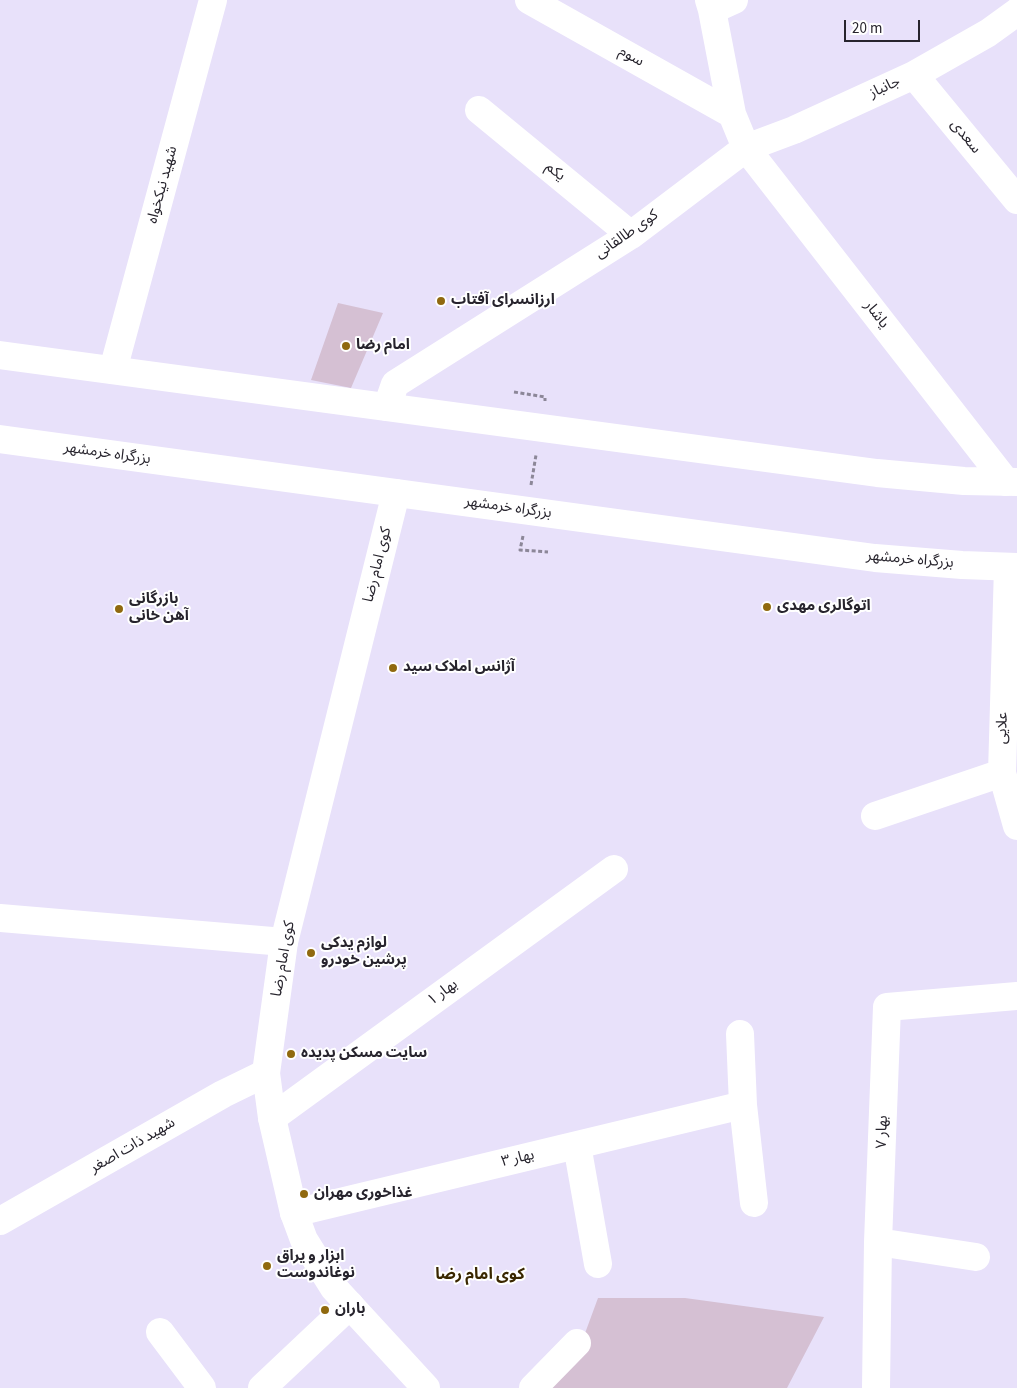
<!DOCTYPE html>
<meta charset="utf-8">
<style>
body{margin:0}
#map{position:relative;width:1017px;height:1388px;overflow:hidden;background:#e8e1fa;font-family:"Source Sans 3",sans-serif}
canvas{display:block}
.scale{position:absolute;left:844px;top:20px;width:76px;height:22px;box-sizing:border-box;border:2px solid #27242d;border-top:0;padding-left:6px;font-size:15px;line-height:18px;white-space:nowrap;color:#27242d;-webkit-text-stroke:4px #fff;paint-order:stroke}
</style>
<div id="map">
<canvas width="1017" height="1388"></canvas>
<div class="scale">20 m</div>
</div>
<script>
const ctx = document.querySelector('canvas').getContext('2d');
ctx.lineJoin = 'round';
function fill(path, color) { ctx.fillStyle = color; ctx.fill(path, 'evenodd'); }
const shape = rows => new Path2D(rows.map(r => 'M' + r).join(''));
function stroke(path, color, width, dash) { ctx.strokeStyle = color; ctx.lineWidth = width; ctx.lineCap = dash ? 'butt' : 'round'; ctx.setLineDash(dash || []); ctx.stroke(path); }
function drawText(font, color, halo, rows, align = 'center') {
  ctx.font = font + ' "Source Sans 3","Noto Sans Arabic",sans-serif'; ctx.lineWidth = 4; ctx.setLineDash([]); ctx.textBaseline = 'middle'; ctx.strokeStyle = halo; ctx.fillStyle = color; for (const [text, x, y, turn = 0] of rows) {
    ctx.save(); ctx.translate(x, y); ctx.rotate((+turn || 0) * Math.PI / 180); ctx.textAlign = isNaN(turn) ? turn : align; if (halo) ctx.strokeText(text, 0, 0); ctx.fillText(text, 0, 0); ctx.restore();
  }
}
fill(shape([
 [338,303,383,313,351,388,311,380],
 [598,1298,685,1298,824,1317,787,1388,543,1388,577,1355]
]), '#d5c0d3');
stroke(shape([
 [514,392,545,397,545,401],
 [531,485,536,455],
 [523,536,520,550,548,552]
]), '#8c8798', 3, [4, 2.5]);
stroke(shape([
 [529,0,732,114],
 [712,10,734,0],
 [914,75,1017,200],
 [479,110,631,235],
 [113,370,213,0],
 [387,407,395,384,631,235,746,148,732,114,712,10,709,0],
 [1006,482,746,148,794,130,914,75,988,33,1017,12],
 [1008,567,1002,773,1017,826],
 [875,816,1002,773],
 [0,918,284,942],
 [740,1034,743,1105,754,1203],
 [272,1118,614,869],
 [577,1145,598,1264],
 [294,1213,743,1105],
 [0,1221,223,1094,266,1073],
 [878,1242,976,1257],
 [160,1332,202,1388],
 [262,1388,350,1305],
 [533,1388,577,1343],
 [876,1388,878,1242,887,1007,1017,996]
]), '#fff', 28);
stroke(shape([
 [396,493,284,942,266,1073,272,1118,294,1213,304,1240,334,1288,426,1388]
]), '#fff', 28);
stroke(shape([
 [0,355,877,473,964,481,1017,482],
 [0,439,875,558,962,565,1017,567]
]), '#fff', 28);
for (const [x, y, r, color] of [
 [441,301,5,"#90690f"],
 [346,346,5,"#90690f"],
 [767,607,5,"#90690f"],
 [119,609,5,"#90690f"],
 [393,668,5,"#90690f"],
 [311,953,5,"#90690f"],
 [291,1054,5,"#90690f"],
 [304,1194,5,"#90690f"],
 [267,1266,5,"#90690f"],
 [325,1310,5,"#90690f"]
]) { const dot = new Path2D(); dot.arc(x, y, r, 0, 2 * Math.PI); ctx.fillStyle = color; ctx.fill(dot); stroke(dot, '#fff', 2); }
drawText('15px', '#27242d', '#fff', [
 ["سوم",631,57,29],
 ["جانباز",885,88,-25],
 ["سعدی",965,137,51],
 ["یکم",555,172,39],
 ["شهید نیکخواه",163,185,-75],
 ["کوی طالقانی",627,235,-35],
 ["یاشار",876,315,52],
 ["بزرگراه خرمشهر",107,454,8],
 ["بزرگراه خرمشهر",508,508,8],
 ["بزرگراه خرمشهر",910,560,5],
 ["کوی امام رضا",378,565,-76],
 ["علایی",1003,728,-88],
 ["کوی امام رضا",284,959,-80],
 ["بهار ۱",443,993,-36],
 ["بهار ۷",883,1132,-88],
 ["شهید ذات اصغر",133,1146,-30],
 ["بهار ۳",518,1159,-13]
]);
drawText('bold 15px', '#27242d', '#fff', [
 ["ارزانسرای آفتاب",451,301],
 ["امام رضا",356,346],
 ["بازرگانی",129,600],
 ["آهن خانی",129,617],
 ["اتوگالرى مهدى",777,607],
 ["آژانس املاک سید",403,668],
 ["لوازم یدکی",321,944],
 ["پرشین خودرو",321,961],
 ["سایت مسکن پدیده",301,1054],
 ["غذاخوری مهران",314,1194],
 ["ابزار و یراق",277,1257],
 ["نوغاندوست",277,1274],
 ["باران",335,1310]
], 'left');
drawText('bold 16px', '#3a2700', '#fff', [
 ["کوی امام رضا",480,1275]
]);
</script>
